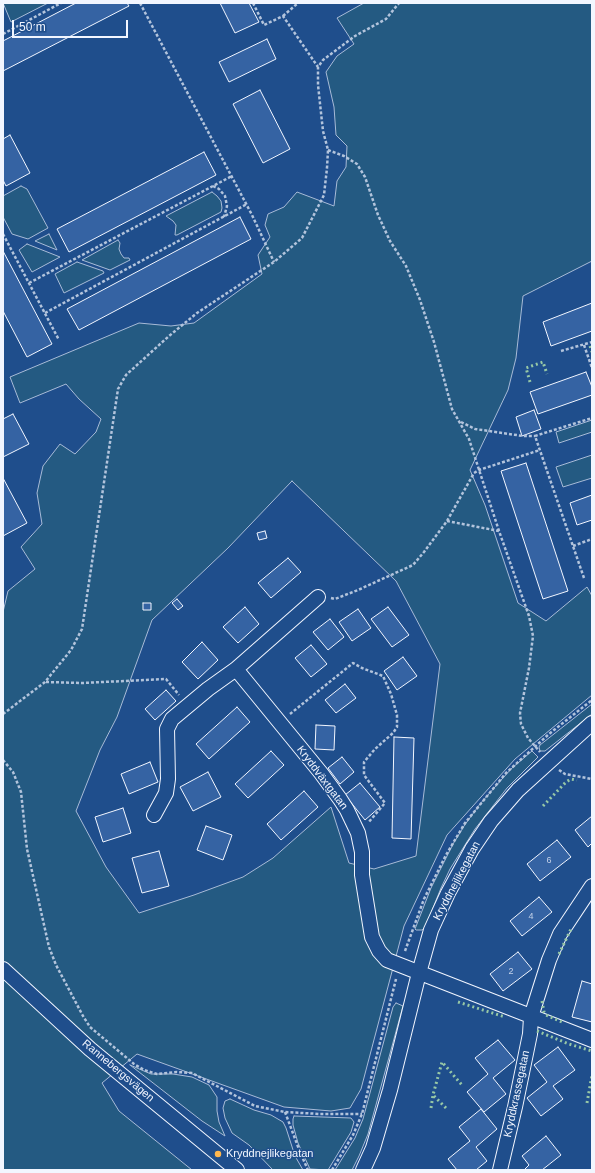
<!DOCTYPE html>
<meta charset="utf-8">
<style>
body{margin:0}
#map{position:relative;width:595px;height:1173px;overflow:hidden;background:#1f4e8c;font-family:Arial,sans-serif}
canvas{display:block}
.frame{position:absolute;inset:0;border:4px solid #f2f6ff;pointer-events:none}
.scale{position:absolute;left:12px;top:20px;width:116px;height:18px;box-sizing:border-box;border:2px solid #f2f6ff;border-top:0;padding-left:5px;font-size:12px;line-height:14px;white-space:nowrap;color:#f2f6ff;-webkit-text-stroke:3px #1f4e8c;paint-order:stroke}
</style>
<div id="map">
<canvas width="595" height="1173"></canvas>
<div class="frame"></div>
<div class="scale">50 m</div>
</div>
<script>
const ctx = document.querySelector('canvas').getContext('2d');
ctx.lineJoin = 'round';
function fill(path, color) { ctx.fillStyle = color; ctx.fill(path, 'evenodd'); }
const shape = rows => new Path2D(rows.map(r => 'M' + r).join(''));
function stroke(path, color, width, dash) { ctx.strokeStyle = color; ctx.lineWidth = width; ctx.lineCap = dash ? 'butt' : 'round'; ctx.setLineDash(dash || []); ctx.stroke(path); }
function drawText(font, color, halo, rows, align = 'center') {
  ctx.font = font + ' Arial,sans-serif'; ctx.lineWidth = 3; ctx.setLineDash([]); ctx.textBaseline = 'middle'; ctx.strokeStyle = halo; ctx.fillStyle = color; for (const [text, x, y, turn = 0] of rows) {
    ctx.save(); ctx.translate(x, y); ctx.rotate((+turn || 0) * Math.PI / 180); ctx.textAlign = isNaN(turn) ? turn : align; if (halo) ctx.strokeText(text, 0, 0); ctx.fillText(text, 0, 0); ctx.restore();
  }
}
const green = shape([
 [3,3,48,3,11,22,3,3],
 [364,3,592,3,592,261,523,296,516,358,508,390,470,470,485,505,518,603,546,621,587,587,592,596,592,695,515,759,447,835,404,926,361,1089,350,1108,331,1111,284,1107,137,1054,102,1083,119,1111,192,1170,3,1170,3,612,8,591,35,569,21,547,42,524,37,493,43,466,60,444,75,454,96,432,101,419,79,399,66,384,20,403,10,377,139,323,171,326,194,323,262,274,258,255,270,237,265,225,268,214,284,207,297,192,334,206,337,181,346,167,347,146,336,135,334,107,326,72,337,56,354,44,337,18,364,3],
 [292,481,396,581,440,664,416,856,374,869,349,863,331,807,273,858,243,877,194,895,139,913,106,867,76,811,100,750,117,717,152,620,228,548,292,481],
 [21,186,27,189,48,228,28,239,12,234,3,217,3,196,21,186],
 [212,192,217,196,221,201,222,208,221,212,177,235,175,235,176,225,173,221,166,216,212,192],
 [49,234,57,250,35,241,49,234],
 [118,240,120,243,119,249,121,254,124,258,129,258,130,260,110,270,82,260,118,240],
 [27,244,60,257,32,272,19,250,27,244],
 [77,262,103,271,104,273,64,293,55,274,77,262],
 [592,420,592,432,559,443,556,432,592,420],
 [592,455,592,478,563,487,556,467,592,455],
 [592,704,592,714,545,751,540,751,539,747,540,745,592,704],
 [532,751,538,757,507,788,475,829,450,869,441,888,425,928,422,930,416,930,415,929,431,888,453,844,464,826,480,804,502,779,512,768,532,751],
 [396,1003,403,1006,368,1134,359,1156,352,1170,335,1170,355,1138,363,1119,393,1007,396,1003],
 [130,1065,151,1074,173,1074,192,1077,209,1085,217,1097,217,1111,219,1122,225,1136,202,1121,130,1065],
 [230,1099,254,1110,271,1115,283,1122,286,1128,295,1156,303,1170,273,1170,249,1145,232,1133,225,1118,223,1108,225,1101,230,1099],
 [294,1116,351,1118,354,1122,351,1132,328,1170,310,1169,298,1143,293,1125,293,1119,294,1116]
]);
fill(green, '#245a82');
stroke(green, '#a8bbd7', 1);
const building = shape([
 [76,3,127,3,129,6,3,71,3,41,76,3],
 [220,3,249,3,259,22,235,33,220,3],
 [267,39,276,59,229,82,219,62,267,39],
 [260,90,290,149,263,163,233,104,260,90],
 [10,135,30,173,6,186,3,180,3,139,10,135],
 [204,152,216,175,69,252,57,229,204,152],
 [240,217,251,239,79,330,67,309,240,217],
 [3,251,52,344,27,357,3,311,3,251],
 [592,303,592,331,551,346,543,322,592,303],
 [586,372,592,387,592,395,538,414,530,392,586,372],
 [534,410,541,429,522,436,516,417,534,410],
 [13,414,29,444,3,457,3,419,13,414],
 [526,463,568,591,543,599,501,471,526,463],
 [3,478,27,523,3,536,3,478],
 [592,495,592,520,577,525,570,503,592,495],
 [265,531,267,538,259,540,257,533,265,531],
 [288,558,301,572,271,598,258,583,288,558],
 [177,599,183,606,178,610,172,603,177,599],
 [143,603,151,603,151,610,143,610,143,603],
 [245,607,259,624,238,643,223,627,245,607],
 [388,607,409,635,392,647,371,619,388,607],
 [358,609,371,628,352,641,339,622,358,609],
 [330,619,344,637,328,650,313,632,330,619],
 [202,642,218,660,198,679,182,662,202,642],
 [311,645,327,664,311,677,295,658,311,645],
 [403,657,417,676,397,690,384,671,403,657],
 [345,684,356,698,336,713,325,700,345,684],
 [166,690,176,701,155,720,145,709,166,690],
 [237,707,250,722,209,759,196,744,237,707],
 [316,725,335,726,334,750,315,749,316,725],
 [394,737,414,738,411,839,392,838,394,737],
 [271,751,284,765,248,798,235,784,271,751],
 [342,757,354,772,340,784,328,768,342,757],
 [150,762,158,782,129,794,121,774,150,762],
 [208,772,221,797,193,811,180,787,208,772],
 [360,783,380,807,365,820,345,795,360,783],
 [304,791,318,807,281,840,267,824,304,791],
 [123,808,131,833,103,842,95,817,123,808],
 [592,816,592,843,588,847,575,830,592,816],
 [206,826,232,835,223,860,197,850,206,826],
 [557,840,571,857,540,881,527,864,557,840],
 [159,851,169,886,142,893,132,858,159,851],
 [539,897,552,912,522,936,510,921,539,897],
 [518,952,532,969,503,991,490,974,518,952],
 [582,981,592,984,592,1022,572,1017,582,981],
 [498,1040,515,1060,493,1078,506,1094,484,1112,467,1092,488,1074,475,1058,498,1040],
 [558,1047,575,1070,553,1086,563,1099,541,1116,527,1098,547,1082,534,1065,558,1047],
 [481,1109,497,1129,476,1147,487,1161,476,1170,457,1170,448,1159,470,1141,459,1127,481,1109],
 [546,1136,561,1155,542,1170,524,1170,529,1165,522,1156,546,1136]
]);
fill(building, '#3563a3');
stroke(building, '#f2f6ff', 1);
const minor = shape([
 [236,669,318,597],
 [154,815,166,793,168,779,167,729,172,719,208,689,236,669,321,773,340,799,347,810,358,833,362,852,362,875,372,937,379,951,387,960,592,1040],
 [3,969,90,1049,237,1170],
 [363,1170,373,1148,390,1090,419,973,431,930,448,893,472,849,491,821,518,790,592,723],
 [500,1170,515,1107,530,1034,531,1017,549,960,560,934,592,886]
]);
stroke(minor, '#f2f6ff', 16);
stroke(shape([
 [140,3,252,215,274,262],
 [253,3,264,25,283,16,318,67],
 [283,16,298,3],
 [3,34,61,3],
 [328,150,344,156,357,164,365,177,378,215,390,241,406,266,420,300,434,342,452,409,469,439,499,531,529,616,533,636,529,668,520,713,521,724,528,738,540,752],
 [213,186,219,189,225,196,227,206,224,217],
 [3,234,59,340],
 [29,283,232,176],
 [45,313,247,204],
 [584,345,592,368],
 [561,351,592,342],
 [461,422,475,429,523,436,535,436],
 [447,521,499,531],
 [573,546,592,539],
 [584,578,535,436,592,418],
 [331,598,335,599,358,590,413,565,424,552,447,521,474,473,479,470,540,450],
 [46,682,82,683,166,679,179,695],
 [3,714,45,682,71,650,82,629,118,389,126,375,169,336,197,313,274,262,302,238,324,195,327,168,328,150,323,131,318,85,318,67,323,60,355,36,386,19,399,3],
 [290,714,353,663,362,668,383,676,391,694,397,715,397,727,393,733,375,749,364,762,364,775,385,803,368,823],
 [3,760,13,772,21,792,27,849,49,947,56,965,83,1016,90,1027,134,1064,144,1070,157,1074,177,1072,192,1073,255,1106,285,1112,320,1114,362,1114],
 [559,770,565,774,592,779],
 [405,951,424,899,446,855,465,823,506,773,549,734,592,700],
 [285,1112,300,1152,308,1170],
 [332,1170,353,1135,362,1114,396,979]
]), '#b3c4dc', 2.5, [3, 2]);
stroke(minor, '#1f4e8c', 14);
stroke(shape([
 [590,346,592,352],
 [530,382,526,368,543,362,547,374],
 [543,806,566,782,571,779,577,780],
 [559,954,571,929],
 [542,1001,544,1012,546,1015,564,1023],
 [458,1002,505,1017],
 [537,1031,569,1044,592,1051],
 [587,1103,592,1075],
 [431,1108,433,1095],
 [446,1108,433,1095,442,1062,462,1085]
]), '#97c8a6', 3, [2, 3]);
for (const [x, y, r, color] of [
 [218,1154,4,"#ffb74d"]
]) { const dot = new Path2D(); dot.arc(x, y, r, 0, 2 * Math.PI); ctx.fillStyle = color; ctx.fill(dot); stroke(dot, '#1f4e8c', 1.5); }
drawText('9px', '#c3d1e8', null, [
 ["6",549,861],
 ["4",531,917],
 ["2",511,972]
]);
drawText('11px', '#f2f6ff', '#1f4e8c', [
 ["Kryddväxtgatan",322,778,53],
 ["Kryddnejlikegatan",457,881,-62],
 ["Rannebergsvägen",118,1071,40],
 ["Kryddkrassegatan",517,1094,-78]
]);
drawText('11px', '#f2f6ff', '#1f4e8c', [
 ["Kryddnejlikegatan",226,1154]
], 'left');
</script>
